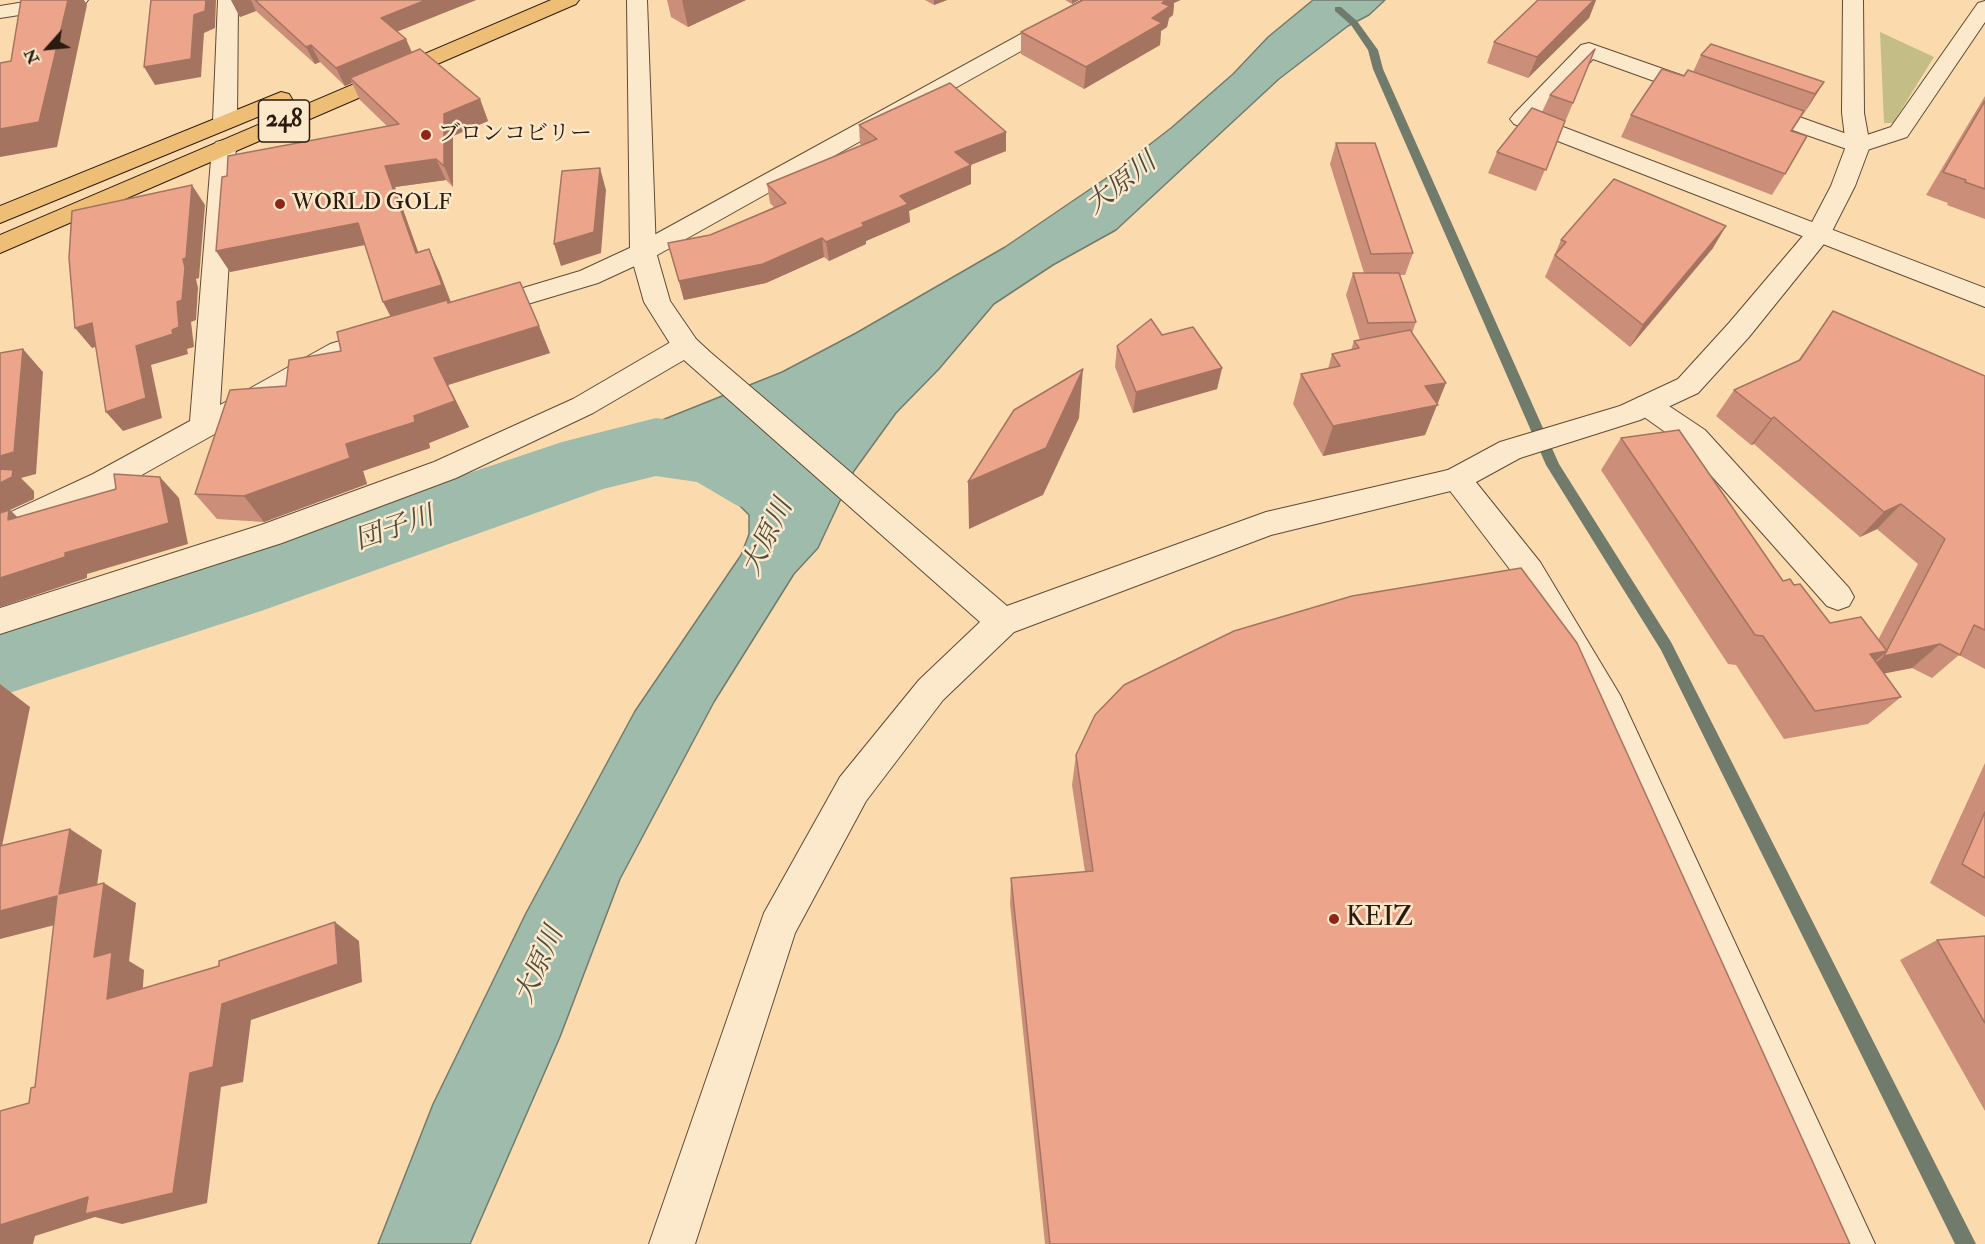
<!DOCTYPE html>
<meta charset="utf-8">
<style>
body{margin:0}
#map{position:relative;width:1985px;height:1244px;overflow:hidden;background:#fbdbae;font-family:"IM FELL Double Pica",serif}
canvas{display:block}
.north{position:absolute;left:18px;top:18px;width:60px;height:60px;-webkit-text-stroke:4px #fce8ca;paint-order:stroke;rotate:243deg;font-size:16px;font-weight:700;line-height:24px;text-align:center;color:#2b1b0e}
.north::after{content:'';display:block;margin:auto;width:21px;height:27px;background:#2b1b0e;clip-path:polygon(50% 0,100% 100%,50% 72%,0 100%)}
</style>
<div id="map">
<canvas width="1985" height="1244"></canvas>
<div class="north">N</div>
</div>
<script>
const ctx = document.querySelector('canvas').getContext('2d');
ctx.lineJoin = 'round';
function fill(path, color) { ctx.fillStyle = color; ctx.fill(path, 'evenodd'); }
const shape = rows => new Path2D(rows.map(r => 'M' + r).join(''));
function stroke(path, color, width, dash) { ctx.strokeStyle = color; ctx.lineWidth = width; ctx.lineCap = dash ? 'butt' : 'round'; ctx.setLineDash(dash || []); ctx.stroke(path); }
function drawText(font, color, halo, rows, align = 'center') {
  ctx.font = font + ' "IM FELL Double Pica","Noto Serif JP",serif'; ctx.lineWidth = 5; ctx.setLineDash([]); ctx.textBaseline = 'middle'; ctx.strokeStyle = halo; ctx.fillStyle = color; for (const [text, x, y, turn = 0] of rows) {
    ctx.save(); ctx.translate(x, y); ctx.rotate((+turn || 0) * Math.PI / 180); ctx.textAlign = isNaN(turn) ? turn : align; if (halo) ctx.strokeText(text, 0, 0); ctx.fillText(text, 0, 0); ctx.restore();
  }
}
fill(shape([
 [1880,32,1934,57,1893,123,1884,123]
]), '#c4be86');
const water = shape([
 [1313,0,1385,0,1369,15,1348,26,1279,79,1116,230,1053,265,994,304,939,369,896,413,854,471,818,548,794,574,714,702,620,879,560,1037,470,1244,378,1244,433,1104,526,913,635,711,741,555,749,534,749,515,733,499,692,474,658,470,647,426,782,372,856,333,1005,247,1105,179,1171,128,1233,74,1268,37,1313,0]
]);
fill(water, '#9fbbab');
stroke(water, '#717b6c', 1.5);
fill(shape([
 [1335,7,1341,7,1357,21,1378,50,1383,69,1559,464,1671,642,1976,1244,1955,1244,1661,650,1546,465,1373,69,1368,50,1351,25,1335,11,1335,7]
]), '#717b6c');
fill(shape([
 [656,418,715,427,743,436,792,463,804,484,792,505,764,514,736,505,697,482,656,476,603,489,261,611,0,696,0,622,230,553,562,442,656,418]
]), '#9fbbab');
const minor = shape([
 [37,0,88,0,85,4,78,6,0,18,0,6,37,0],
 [218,0,238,0,237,121,233,126,225,128,217,126,213,121,218,0],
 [1083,0,1108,0,1105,4,652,258,598,283,494,314,485,317,476,314,472,308,476,302,580,271,634,246,1083,0],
 [1985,1,1985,22,1907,137,1858,153,1747,114,1744,109,1747,104,1755,102,1763,104,1858,138,1891,127,1978,3,1985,1],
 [1589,43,1709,85,1712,90,1709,95,1701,97,1693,95,1593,59,1537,117,1985,288,1985,307,1514,124,1510,119,1514,114,1581,45,1589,43],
 [224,140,232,142,236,147,220,405,330,344,383,328,393,330,397,337,393,344,350,358,115,490,0,543,0,517,93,474,190,421,212,147,216,142,224,140],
 [686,337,696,339,700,346,696,353,593,413,456,478,282,543,0,634,0,608,261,525,434,462,573,399,676,339,686,337],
 [1647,395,1657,398,1705,430,1849,588,1854,597,1849,606,1838,610,1827,606,1685,446,1637,412,1633,405,1637,398,1647,395],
 [1456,468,1467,471,1540,562,1620,695,1875,1244,1829,1244,1594,713,1518,580,1441,479,1445,471,1456,468]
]);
const tertiary = shape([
 [627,0,647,0,656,252,670,301,696,339,710,352,1007,606,1266,512,1448,470,1500,442,1620,406,1678,379,1729,323,1808,230,1831,186,1846,146,1842,113,1843,0,1863,0,1864,113,1870,146,1855,186,1828,239,1749,337,1698,393,1640,420,1520,458,1467,487,1271,535,1014,632,943,700,866,801,795,933,695,1244,649,1244,764,913,840,777,919,680,980,622,676,353,644,302,630,252,627,0]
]);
const trunk = shape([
 [551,0,579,0,576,4,0,253,0,235,551,0],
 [281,92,289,94,292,99,289,104,0,223,0,206,281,92]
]);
stroke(minor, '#5f4b36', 2);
stroke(tertiary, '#5f4b36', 2);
stroke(trunk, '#2b1b0e', 2);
fill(minor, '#fce8ca');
fill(tertiary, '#fce8ca');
fill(trunk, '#eebe77');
fill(shape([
 [231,0,476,0,397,31,406,39,412,52,480,99,488,121,453,136,453,187,446,180,395,187,418,252,439,271,451,302,539,326,550,353,448,385,469,427,429,443,430,448,363,471,367,484,264,522,217,519,195,494,286,386,341,351,391,317,365,245,230,272,388,127,360,100,352,83,345,86,320,62,315,64,256,11,240,17],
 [667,0,746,0,688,27,671,17],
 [925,0,947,0,934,5],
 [1065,0,1079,0,1072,4],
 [1538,0,1596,0,1589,18,1528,78,1487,63,1494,42],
 [1174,3,1173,15,1169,18,1167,27,1161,31,1160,45,1084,89,1021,54,1021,32],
 [1701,55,1824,82,1792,131,1785,174,1772,195,1621,137,1631,115,1684,76,1693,72],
 [1550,95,1573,103,1536,191,1488,173,1497,152,1542,112],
 [1985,96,1985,219,1947,205,1948,203,1926,195],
 [859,125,1006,151,971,165,971,184,909,211,910,222,866,241,866,244,829,261,824,257,766,283,684,300,668,243,710,235,774,207,770,203,767,184,862,145,860,144],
 [1336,143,1413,253,1405,275,1400,275,1416,322,1412,333,1437,404,1425,435,1323,456,1293,404,1301,374,1328,369,1332,354,1351,350,1354,341,1360,340,1346,295,1353,273,1364,273,1330,164],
 [1561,240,1713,248,1630,347,1545,277],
 [1833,311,1985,376,1985,669,1959,655,1932,678,1912,668,1884,673,1901,697,1868,724,1784,739,1736,665,1728,664,1601,470,1621,438,1783,581,1794,585,1830,623,1878,640,1918,564,1877,529,1860,537,1754,444,1751,445,1716,416,1734,390,1797,362],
 [1162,335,1222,368,1217,389,1133,413,1115,367,1117,346],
 [1076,755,1850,1244,1045,1244,1010,904,1011,878,1085,872,1072,785],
 [1985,763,1985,917,1930,883],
 [1985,936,1985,1111,1900,960,1937,940]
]), '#cb8e78');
fill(shape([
 [68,0,84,0,87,5,57,147,0,157,0,129],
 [206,0,216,0,215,28,204,33,201,77,155,85,144,67],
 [231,0,251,0,256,11,240,17],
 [426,0,476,0,389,35,381,18],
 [682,0,746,0,688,27],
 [934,0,947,0,934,5],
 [1072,0,1079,0,1072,4],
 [1163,0,1181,0,1174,3,1173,15,1169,18,1167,27,1161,31,1160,45,1084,89,1086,67,1152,18],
 [1594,0,1596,0,1589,18,1528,78,1537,57],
 [406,39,413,56,350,78,352,83,345,86,336,68],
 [311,45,320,62,315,64,306,47],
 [1824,82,1811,103,1802,116,1815,94],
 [480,99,488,121,453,136,453,187,444,166,444,114],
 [1006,132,1006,151,955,171,955,152],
 [436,159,446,180,395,187,426,274,416,253,385,166],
 [971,165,971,184,909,211,910,222,866,241,866,244,829,261,826,242,900,196],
 [600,168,606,190,601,253,561,266,554,244],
 [192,185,205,205,199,278,196,279,198,288,196,320,191,322,194,347,187,349,188,354,151,365,162,418,123,431,106,412,136,346,172,330],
 [358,223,369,244,230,272,216,251],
 [1726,226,1713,248,1630,347,1643,325],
 [822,238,824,257,766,283,684,300,679,281],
 [429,249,439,271,452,306,394,323,383,302],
 [92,323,108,343,92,348,75,328],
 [539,326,550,353,448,385,469,427,429,443,430,448,363,471,367,484,264,522,244,496,346,444,414,416,434,358],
 [23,349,43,372,36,474,21,478,34,491,34,499,10,510,32,531,31,541,0,515,0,456],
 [1222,368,1217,389,1133,413,1136,392],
 [1083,369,1079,418,1043,495,969,529,968,482],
 [1446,383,1425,435,1323,456,1333,426,1425,386],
 [1774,417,1754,444,1751,445,1771,419],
 [160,477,179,498,188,544,87,574,87,578,0,607,0,578,65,553],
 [1901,504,1877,529,1860,537,1884,512],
 [1940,644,1912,668,1857,679,1884,656],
 [1887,651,1855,679,1870,654],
 [0,684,30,707,0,856],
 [70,829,102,850,93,914,59,894],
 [104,883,136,903,129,961,144,970,141,1016,107,999,94,957],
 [57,896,90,916,0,939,0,911],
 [335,922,359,941,362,982,251,1020,243,1082,221,1087,207,1203,122,1224,95,1217,35,1236,33,1244,0,1244,0,1225,190,1073,222,1004]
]), '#a57461');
const building = shape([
 [21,0,68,0,39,122,0,129,0,63,11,61,21,0],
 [151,0,206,0,205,11,194,15,191,59,144,67,151,0],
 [255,0,426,0,381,18,406,39,336,68,311,45,306,47,255,0],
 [1083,0,1166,0,1162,3,1170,6,1152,18,1162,23,1086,67,1021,32,1083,0],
 [1538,0,1594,0,1537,57,1494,42,1538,0],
 [1711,44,1824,82,1815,94,1701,55,1711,44],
 [420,49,480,99,444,114,444,166,436,159,385,166,416,253,429,249,442,285,383,302,358,223,216,251,222,177,227,176,228,156,399,124,350,78,420,49],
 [1595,49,1573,103,1550,95,1595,49],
 [1662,69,1684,76,1688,70,1804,111,1791,131,1807,136,1785,174,1631,115,1662,69],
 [950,83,1006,132,955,152,971,165,900,196,908,204,862,223,864,226,826,242,822,238,763,264,679,281,668,243,710,235,786,203,767,184,877,139,859,125,950,83],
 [1985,101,1985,189,1965,182,1966,180,1943,172,1985,101],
 [1532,108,1565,121,1546,170,1497,152,1532,108],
 [1336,143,1375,143,1413,253,1371,254,1336,143],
 [600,168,594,232,554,244,562,171,600,168],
 [1614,179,1726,226,1643,325,1555,255,1566,242,1561,240,1614,179],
 [192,185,186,258,183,259,185,268,182,300,177,302,179,327,172,330,173,334,136,346,146,398,106,412,92,323,75,328,69,258,72,211,192,185],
 [1353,273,1399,273,1416,322,1368,323,1353,273],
 [520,282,539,326,434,358,455,401,414,416,415,422,346,444,350,458,244,496,195,494,230,390,286,386,289,360,341,351,337,332,447,300,448,303,520,282],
 [1833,311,1985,376,1985,630,1974,625,1960,655,1940,644,1884,656,1945,539,1901,504,1884,512,1774,417,1771,419,1734,390,1800,360,1833,311],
 [1151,319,1162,335,1193,327,1222,368,1136,392,1117,346,1151,319],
 [1410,330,1446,383,1425,386,1438,405,1333,426,1301,374,1340,366,1332,354,1359,348,1354,341,1410,330],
 [23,349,14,452,0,456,0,353,23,349],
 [1083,369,1046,448,968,482,1014,410,1083,369],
 [1679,430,1783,581,1790,579,1794,585,1800,584,1830,623,1861,617,1887,651,1870,654,1901,697,1815,711,1763,636,1755,635,1621,438,1679,430],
 [0,469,13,470,12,477,0,483,0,469],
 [114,474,160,477,169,523,65,553,65,557,0,578,0,513,9,510,8,520,116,489,114,474],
 [1521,568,1577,643,1850,1244,1050,1244,1011,878,1093,871,1076,755,1095,715,1124,685,1234,631,1352,596,1521,568],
 [1985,812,1985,878,1962,864,1985,812],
 [70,829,59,894,104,883,94,957,112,952,107,999,219,966,219,961,335,922,338,964,222,1004,213,1067,190,1073,173,1193,85,1214,88,1197,0,1225,0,1111,29,1103,31,1088,35,1087,57,896,0,911,0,846,70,829],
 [1985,936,1985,1023,1937,940,1985,936]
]);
fill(building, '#eca58b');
stroke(building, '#a57461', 1.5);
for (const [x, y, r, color] of [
 [426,135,6,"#8f2418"],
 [280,204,6,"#8f2418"],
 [1334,919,6,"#8f2418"]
]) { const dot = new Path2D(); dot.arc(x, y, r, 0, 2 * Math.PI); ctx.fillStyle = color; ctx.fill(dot); stroke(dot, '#fce8ca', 2); }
drawText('22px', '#2b1b0e', '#fce8ca', [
 ["ブロンコビリー",438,135],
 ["WORLD GOLF",292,204]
], 'left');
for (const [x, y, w] of [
 [284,121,51]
]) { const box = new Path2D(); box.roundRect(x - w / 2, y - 21, w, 42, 4.5); ctx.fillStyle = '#fce8ca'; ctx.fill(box); stroke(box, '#2b1b0e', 1.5); }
drawText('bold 24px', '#2b1b0e', null, [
 ["248",284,121]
]);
drawText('26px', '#2b1b0e', '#fce8ca', [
 ["KEIZ",1346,919]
], 'left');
drawText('italic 27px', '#4e4b3d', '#fce8ca', [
 ["大原川",1122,185,-38],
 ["団子川",395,530,-19],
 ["大原川",769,538,-64],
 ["大原川",541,966,-66]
]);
</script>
